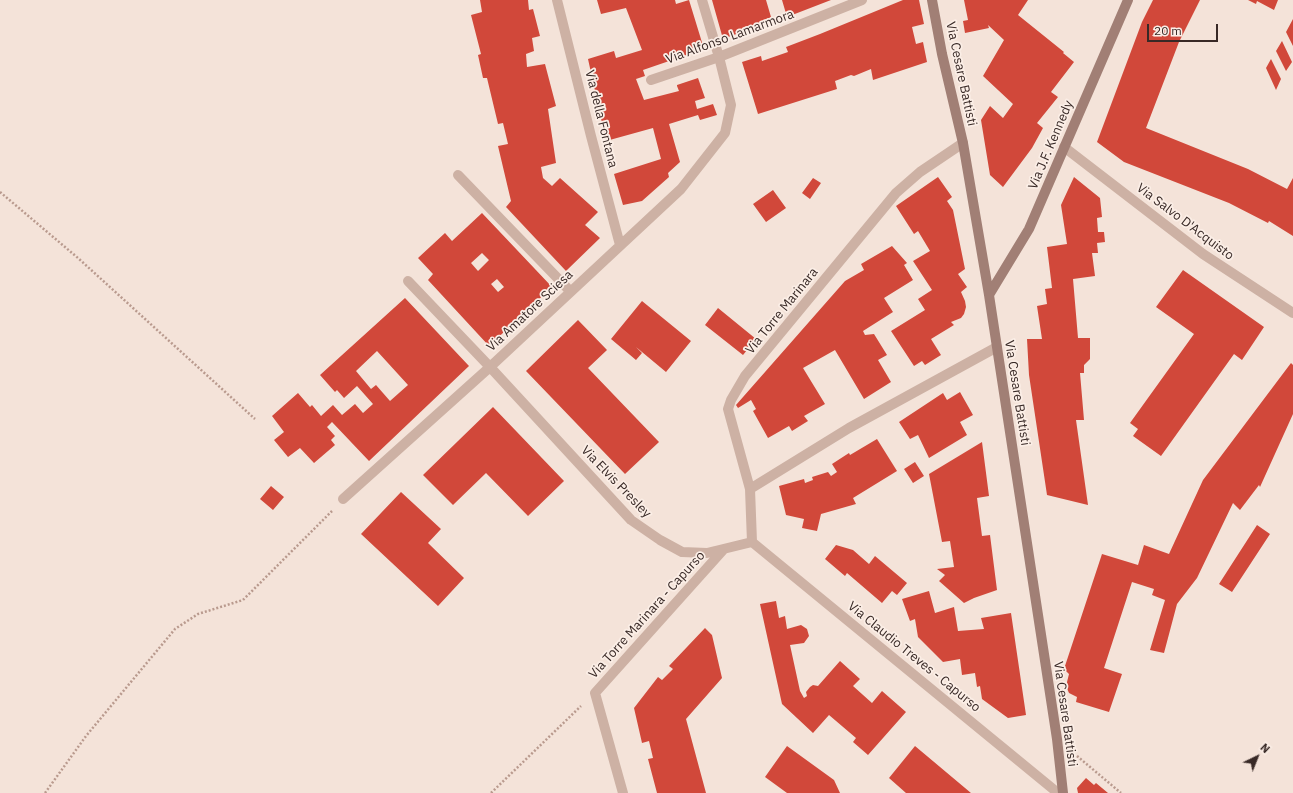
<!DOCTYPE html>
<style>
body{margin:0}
#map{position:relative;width:1293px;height:793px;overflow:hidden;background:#f4e3d9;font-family:"IBM Plex Sans",sans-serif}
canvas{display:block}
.north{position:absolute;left:1237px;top:737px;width:40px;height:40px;-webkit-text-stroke:3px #fbeee6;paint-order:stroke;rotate:43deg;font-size:11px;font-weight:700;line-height:16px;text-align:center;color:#382926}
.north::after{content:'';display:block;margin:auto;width:14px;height:18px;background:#382926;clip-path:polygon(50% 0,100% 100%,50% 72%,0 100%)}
.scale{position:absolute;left:1147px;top:24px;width:71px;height:18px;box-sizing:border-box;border:2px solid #382926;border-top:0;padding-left:5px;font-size:12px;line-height:14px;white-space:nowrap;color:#382926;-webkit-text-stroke:3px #fbeee6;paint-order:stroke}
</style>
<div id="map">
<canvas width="1293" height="793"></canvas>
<div class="north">N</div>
<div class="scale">20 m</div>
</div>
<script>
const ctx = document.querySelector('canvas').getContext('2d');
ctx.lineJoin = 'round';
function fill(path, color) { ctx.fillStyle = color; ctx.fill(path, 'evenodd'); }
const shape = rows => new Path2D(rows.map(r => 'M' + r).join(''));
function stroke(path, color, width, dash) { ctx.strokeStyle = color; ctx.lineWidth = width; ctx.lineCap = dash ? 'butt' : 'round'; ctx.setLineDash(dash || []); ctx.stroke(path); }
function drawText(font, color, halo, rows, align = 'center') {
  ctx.font = font + ' "IBM Plex Sans",sans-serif'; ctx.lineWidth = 3.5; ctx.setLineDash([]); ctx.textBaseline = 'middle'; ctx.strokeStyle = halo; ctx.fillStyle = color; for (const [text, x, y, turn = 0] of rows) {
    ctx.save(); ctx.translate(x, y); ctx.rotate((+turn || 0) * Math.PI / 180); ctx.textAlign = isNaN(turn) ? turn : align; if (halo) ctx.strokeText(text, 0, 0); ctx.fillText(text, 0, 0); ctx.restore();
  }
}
fill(shape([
 [480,0,528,0,529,10,533,9,540,36,532,38,534,51,526,54,527,67,545,64,556,106,548,109,556,163,541,167,543,178,552,186,560,178,598,212,585,225,600,238,566,271,506,207,511,201,498,146,508,144,503,123,498,124,487,78,483,78,478,55,481,54,471,15,482,12],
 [597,0,675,0,676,4,689,0,704,49,643,70,645,76,636,79,644,100,679,91,677,86,677,85,698,78,705,98,695,101,697,109,713,104,717,115,700,120,698,115,669,124,680,162,668,173,669,177,642,201,623,205,614,174,661,159,653,128,606,141,588,59,614,51,616,58,642,50,626,8,601,14],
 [712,0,766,0,771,17,761,22,763,24,723,39],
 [782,0,831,0,787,17],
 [903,0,919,0,924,24,912,27,916,44,923,42,927,62,873,80,871,69,854,76,851,75,835,81,837,89,758,114,742,62,761,56,762,61,788,52,786,47,820,34],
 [964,0,1028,0,1018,15,1064,52,1063,53,1074,62,1051,92,1058,97,1037,123,1043,128,1032,148,1003,187,990,175,981,120,990,106,1003,118,1013,104,983,76,1004,40,988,25,989,28,965,33,963,21,968,20],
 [1153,0,1200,0,1179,42,1146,128,1248,169,1287,189,1293,178,1293,236,1269,221,1268,223,1229,203,1124,162,1097,142,1142,22],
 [1248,0,1278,0,1274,10,1257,1,1256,4],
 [1293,19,1293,46,1286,32],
 [1282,41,1292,62,1286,71,1276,51],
 [1271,59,1281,79,1276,90,1266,68],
 [938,177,952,197,947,201,953,210,965,269,958,274,967,287,961,292,965,301,966,307,964,314,961,318,951,322,954,325,931,339,941,355,925,365,922,361,914,366,891,331,925,310,918,299,932,290,913,261,930,251,918,231,914,234,896,206],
 [1074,177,1100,198,1102,217,1097,218,1098,232,1104,232,1105,242,1097,243,1098,253,1092,253,1095,276,1073,279,1078,338,1090,338,1090,359,1084,365,1084,373,1080,373,1084,420,1076,420,1088,505,1047,495,1029,375,1027,339,1042,339,1037,306,1047,304,1045,289,1052,288,1047,247,1067,244,1061,205],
 [813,178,821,183,810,199,802,193],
 [773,190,786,208,766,222,753,204],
 [482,213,552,287,489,346,428,280,433,274,418,258,445,233,452,241],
 [482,253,489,260,478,271,471,263],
 [497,279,504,287,498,292,491,284],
 [892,246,907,263,904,265,913,280,884,298,893,312,863,331,865,335,874,334,887,355,878,360,891,382,864,399,835,350,803,368,825,404,804,416,808,421,792,431,789,426,768,438,753,411,756,409,751,400,738,408,736,405,845,281,864,270,861,264],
 [1183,270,1264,327,1242,360,1234,354,1161,456,1133,436,1138,429,1130,423,1194,334,1156,307],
 [405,298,469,366,369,461,332,422,327,427,335,436,331,440,335,445,314,463,300,448,288,457,274,440,284,432,272,416,298,393,310,407,312,405,321,416,333,405,342,415,355,404,363,413,373,404,357,386,344,398,337,390,335,392,320,375],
 [377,351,408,385,390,401,376,385,371,389,356,371],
 [642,301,691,341,666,372,636,347,642,353,636,360,611,339],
 [718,308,756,339,743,355,705,325],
 [578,320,607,350,588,368,659,442,625,474,526,371],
 [1291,363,1293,365,1293,414,1260,487,1259,485,1240,510,1233,503,1197,578,1177,604,1164,653,1150,650,1165,600,1152,595,1154,589,1132,582,1104,668,1122,674,1109,712,1076,702,1077,697,1069,693,1066,686,1069,674,1064,669,1102,554,1138,565,1144,545,1169,554,1203,480],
 [960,392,973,415,960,422,967,435,929,458,918,435,910,439,899,422,943,393,947,400],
 [493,407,564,481,528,516,486,473,453,505,423,475],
 [877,439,897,471,853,498,856,504,821,514,817,531,802,528,804,519,786,515,779,486,804,479,805,483,813,480,812,477,828,472,831,476,837,472,832,464,849,453,850,455],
 [982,442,989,496,977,498,982,536,990,535,997,590,974,598,964,603,939,581,945,575,937,569,954,567,950,541,942,542,929,474],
 [915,462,924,476,913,483,904,469],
 [271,486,284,497,273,510,260,499],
 [401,492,441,529,428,543,464,578,438,606,361,534],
 [1257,525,1270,534,1232,592,1219,584],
 [836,545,853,550,869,564,875,556,907,583,897,595,892,591,882,603,847,573,845,576,825,559],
 [929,591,935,613,954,607,958,631,984,629,981,618,1011,613,1026,715,1008,718,982,699,980,686,977,687,975,673,962,675,960,659,943,662,918,637,915,619,910,621,902,599],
 [776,601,779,618,785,616,787,629,801,625,807,629,809,636,804,643,790,645,800,691,804,698,807,696,806,692,810,687,813,685,818,686,840,661,860,679,853,686,872,703,882,691,906,712,868,755,853,742,856,738,829,715,813,733,782,704,760,604],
 [705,628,712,635,722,678,686,719,706,793,657,793,648,759,653,758,649,741,642,743,634,708,658,677,662,680,673,669,669,666],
 [787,746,834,780,840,793,787,793,765,777],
 [915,746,971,793,906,793,889,778],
 [1086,778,1094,785,1096,783,1108,793,1078,793,1077,788]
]), '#d1483a');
stroke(shape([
 [0,192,78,258,255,419],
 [1077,756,1121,793],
 [45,793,86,736,175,629,198,614,243,600,332,511],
 [491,793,581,706]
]), '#b99a8e', 2.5, [2, 2]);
stroke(shape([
 [557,0,591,136,620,245],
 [651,80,719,57,862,0],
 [1064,147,1203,254,1293,313],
 [458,175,570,291],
 [408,281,490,367,631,520,660,540,682,552,707,553,752,542],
 [750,489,849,428,997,347],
 [343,499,490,367,681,189,725,133,731,105,719,57,702,0],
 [752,542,750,489,728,409,731,400,745,376,896,193,920,172,963,143],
 [752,542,1058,793],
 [623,793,595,693,724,549]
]), '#cdb1a4', 10);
stroke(shape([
 [932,0,942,54,963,143,989,295,1057,739,1063,793],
 [989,295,1029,229,1128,0]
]), '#a17f75', 10);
drawText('13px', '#382926', '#fbeee6', [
 ["Via Alfonso Lamarmora",730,37,-20],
 ["Via Cesare Battisti",961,74,78],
 ["Via della Fontana",601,119,76],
 ["Via J.F. Kennedy",1051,145,-67],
 ["Via Salvo D'Acquisto",1185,222,37],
 ["Via Amatore Sciesa",530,311,-43],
 ["Via Torre Marinara",782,311,-51],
 ["Via Cesare Battisti",1017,393,81],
 ["Via Elvis Presley",616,482,46],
 ["Via Torre Marinara - Capurso",647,615,-48],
 ["Via Claudio Treves - Capurso",914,657,39],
 ["Via Cesare Battisti",1065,714,82]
]);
</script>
